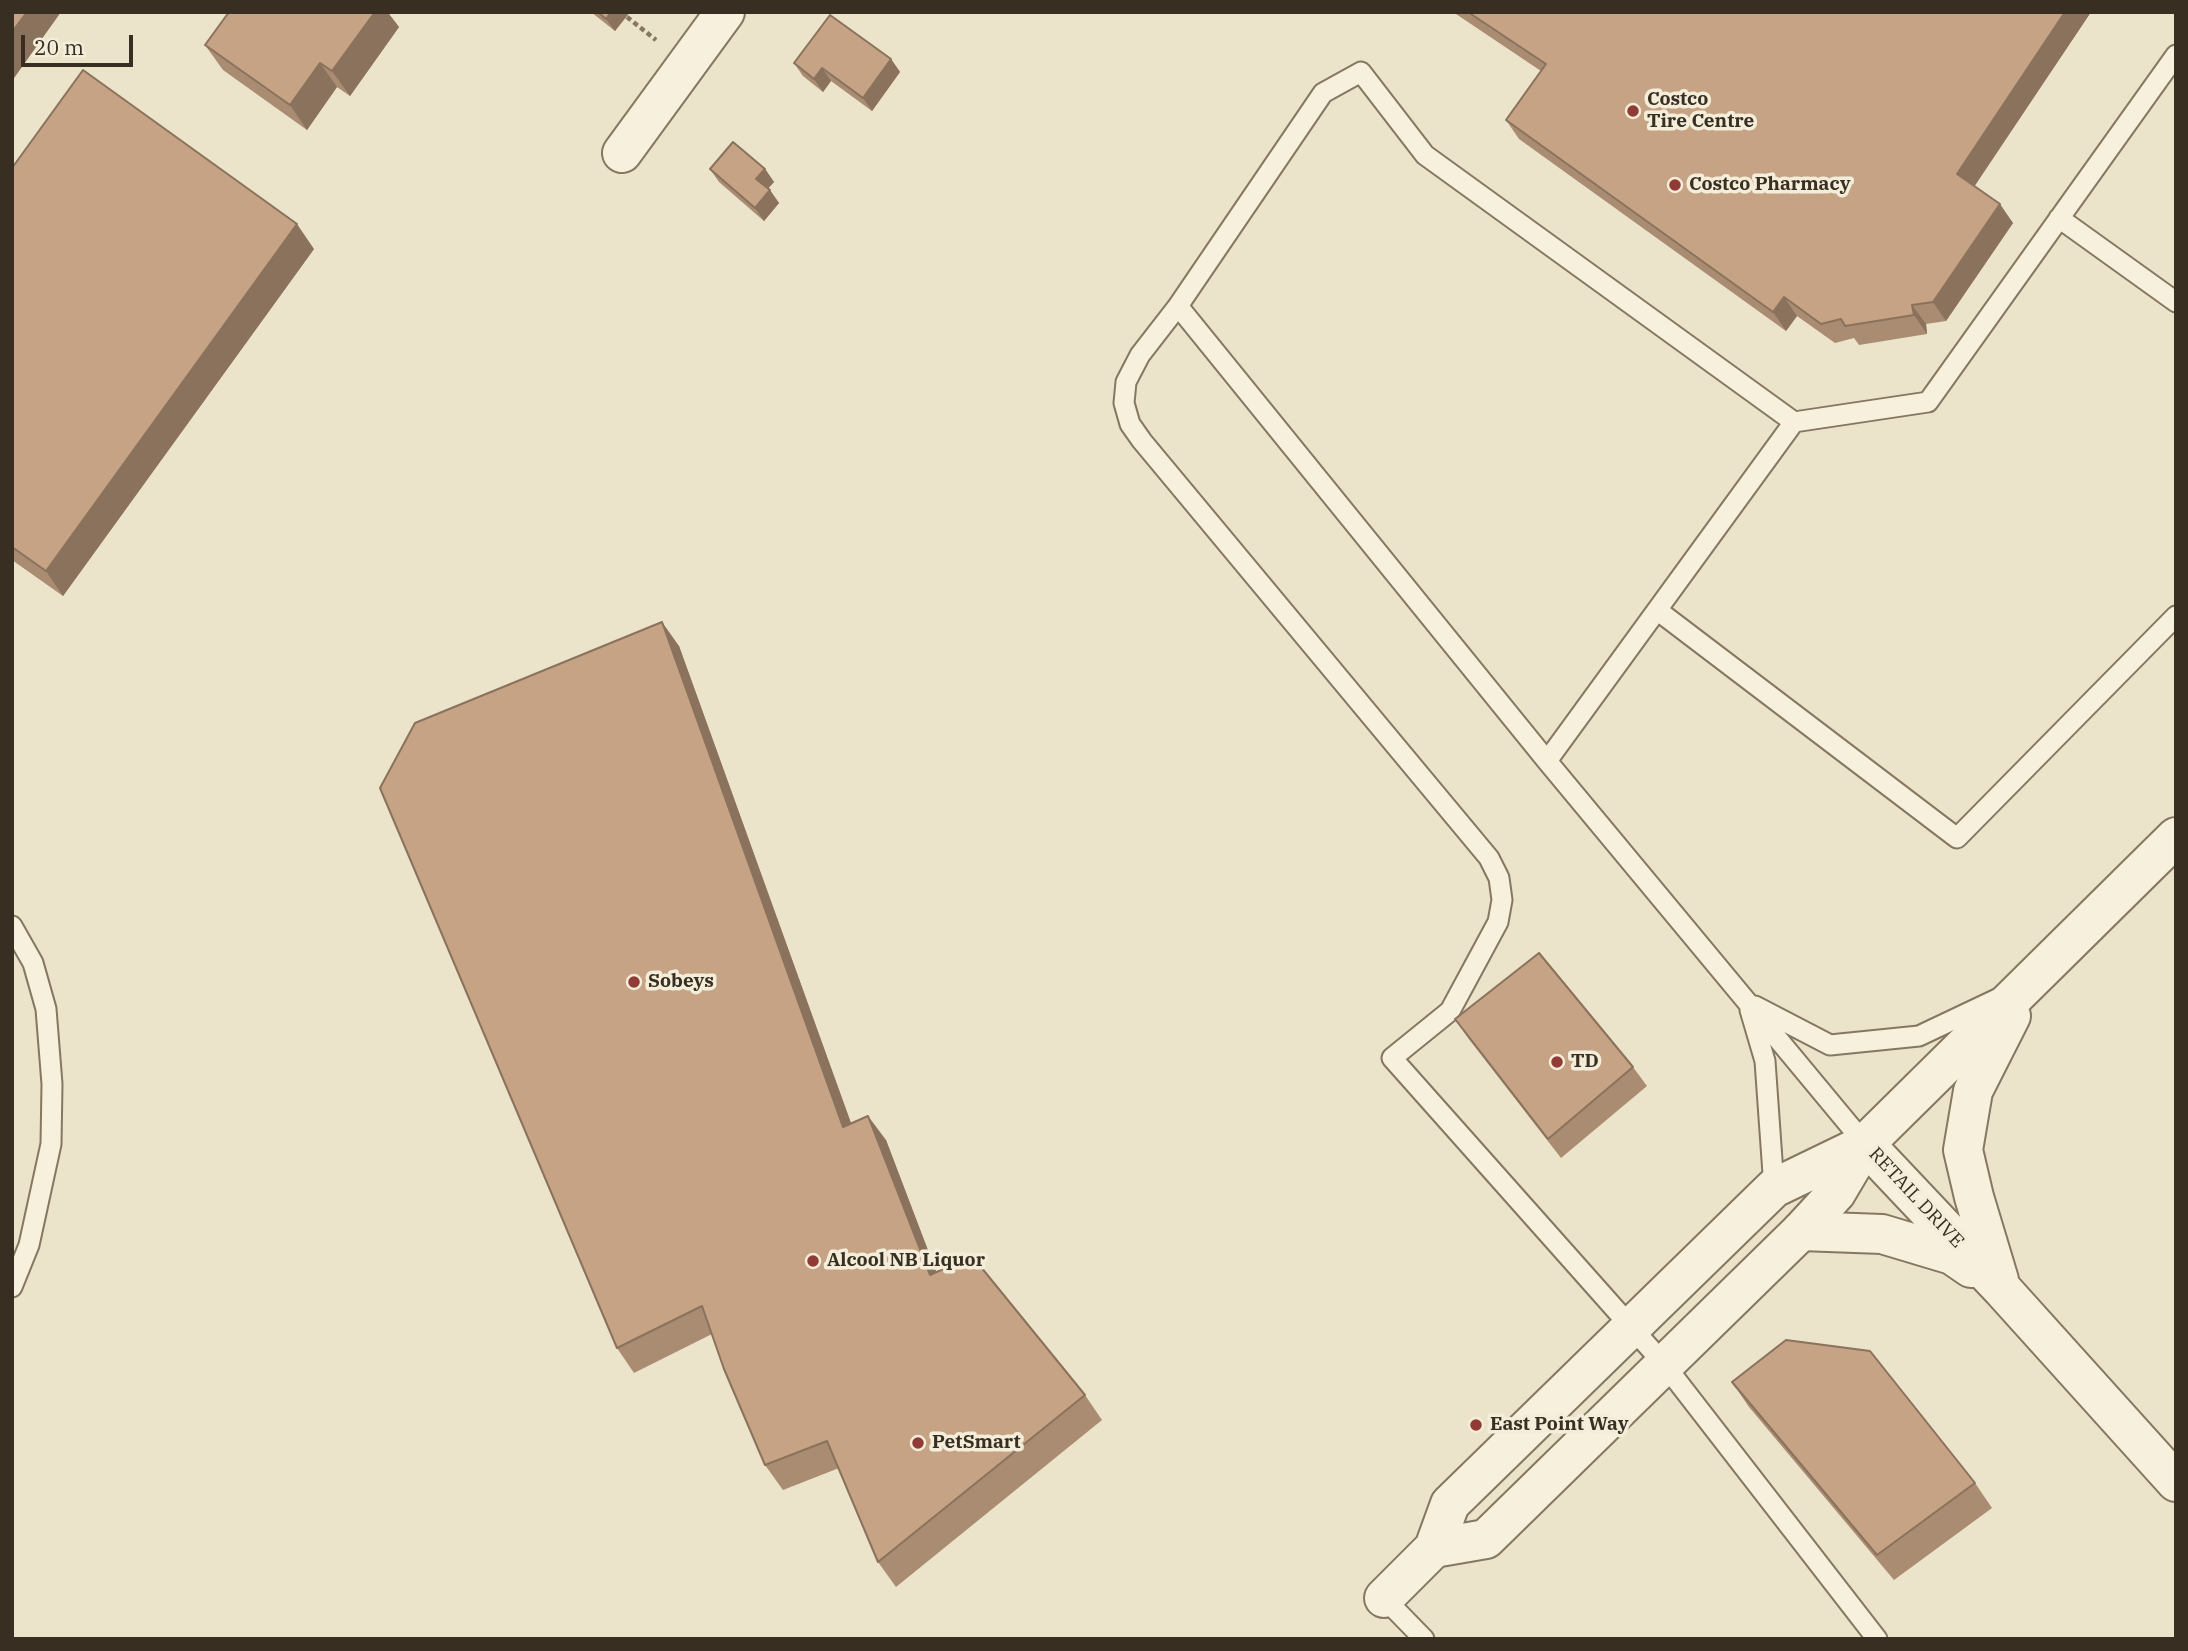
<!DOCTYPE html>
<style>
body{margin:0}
#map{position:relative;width:2188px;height:1651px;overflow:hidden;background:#ebe3ca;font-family:"IBM Plex Serif",serif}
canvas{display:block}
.frame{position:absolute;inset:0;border:14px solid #382e22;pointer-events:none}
.scale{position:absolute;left:21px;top:35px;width:112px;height:32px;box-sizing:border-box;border:4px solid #382e22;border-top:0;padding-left:9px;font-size:21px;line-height:24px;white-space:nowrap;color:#382e22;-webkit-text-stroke:5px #f3edd9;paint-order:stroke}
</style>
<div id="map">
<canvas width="2188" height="1651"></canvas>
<div class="frame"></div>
<div class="scale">20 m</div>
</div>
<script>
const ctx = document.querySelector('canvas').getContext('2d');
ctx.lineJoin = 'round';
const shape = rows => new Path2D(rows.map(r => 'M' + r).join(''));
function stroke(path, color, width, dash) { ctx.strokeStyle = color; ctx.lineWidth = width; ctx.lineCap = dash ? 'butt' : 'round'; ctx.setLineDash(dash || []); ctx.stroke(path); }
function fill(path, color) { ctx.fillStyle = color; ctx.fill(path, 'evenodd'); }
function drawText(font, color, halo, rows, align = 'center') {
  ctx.font = font + ' "IBM Plex Serif",serif'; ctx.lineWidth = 7; ctx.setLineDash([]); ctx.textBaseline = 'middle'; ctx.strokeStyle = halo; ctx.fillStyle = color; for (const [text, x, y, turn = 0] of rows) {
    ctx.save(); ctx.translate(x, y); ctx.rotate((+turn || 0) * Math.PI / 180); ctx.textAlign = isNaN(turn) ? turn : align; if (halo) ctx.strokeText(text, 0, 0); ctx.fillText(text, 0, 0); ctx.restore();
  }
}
const service = shape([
 [2059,218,2176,302],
 [1178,306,1547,761,1865,1144],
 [1794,422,1425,155,1361,72,1323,93,1178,306,1140,355,1126,382,1124,403,1130,424,1142,441,1489,858,1499,878,1502,900,1498,922,1450,1011,1392,1058,1664,1364,1877,1639],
 [1657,610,1957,838,2176,616],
 [1547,761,1794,422,1928,402,2176,55],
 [12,926,33,963,46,1009,52,1084,51,1144,29,1245,12,1287],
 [1755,1006,1830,1045,1919,1036,1997,999],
 [1750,1010,1765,1061,1774,1188],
 [1384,1598,1424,1639]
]);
const minor = shape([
 [622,153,725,12],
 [1434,1548,1486,1539,1801,1231,1836,1193,1865,1144],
 [1384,1598,1434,1548,1450,1504,1774,1188,1865,1144]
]);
const tertiary = shape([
 [2176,837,1865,1144,2002,1289,2176,1482],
 [1801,1231,1882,1234,1952,1255,1971,1268],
 [1999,1280,1974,1197,1963,1150,1973,1091,2011,1016]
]);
stroke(service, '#867760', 23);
stroke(minor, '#867760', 42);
stroke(tertiary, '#867760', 42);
stroke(shape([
 [627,17,656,40]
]), '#867760', 4.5, [5, 3.5]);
stroke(service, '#f6f0dd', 19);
stroke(minor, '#f6f0dd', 38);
stroke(tertiary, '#f6f0dd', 38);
fill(shape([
 [229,12,390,12,389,14,399,27,350,96,337,87,307,130,223,70,205,45],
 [591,12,630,12,615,31],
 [1453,12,2091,12,1974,186,2013,223,1946,321,1926,324,1927,334,1859,345,1854,338,1835,343,1797,316,1786,331,1519,139,1506,120,1541,71],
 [891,59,900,72,872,111,831,81,823,92,803,76,794,63],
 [12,168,314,249,63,596,12,560],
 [710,169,765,169,774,182,768,188,779,203,764,221,719,182],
 [679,646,851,1123,886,1140,936,1272,1085,1395,1102,1420,896,1587,878,1562,839,1468,783,1490,765,1465,712,1334,634,1373,617,1348],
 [1455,1019,1633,1067,1647,1086,1561,1158,1468,1038],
 [1732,1382,1975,1483,1992,1508,1894,1580,1749,1407]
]), '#a98c72');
fill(shape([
 [27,12,61,12,12,81,12,32],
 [375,12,390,12,389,14,399,27,350,96,332,71],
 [611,12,630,12,615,31,606,19],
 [2065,12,2091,12,1970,193,1957,174],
 [891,59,900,72,872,111,863,98],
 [320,63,337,87,307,130,290,105],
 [822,68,831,81,823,92,814,79],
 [765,169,774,182,765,192,756,179],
 [770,190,779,203,764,221,755,208],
 [2000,204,2013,223,1946,321,1933,302],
 [297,224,314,249,63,596,46,571],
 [1784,297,1797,316,1786,331,1773,312],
 [1912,305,1926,324,1927,334,1914,315],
 [662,622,679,646,861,1151,843,1127],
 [868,1116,886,1140,947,1300,930,1275]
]), '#8a725c');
const building = shape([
 [12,12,27,12,12,32,12,12],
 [229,12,375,12,332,71,320,63,290,105,205,45,229,12],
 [598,12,611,12,606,19,598,12],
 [1468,12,2065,12,1957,174,2000,204,1933,302,1912,305,1914,315,1845,326,1841,319,1821,324,1784,297,1773,312,1506,120,1546,64,1468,12],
 [830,15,891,59,863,98,822,68,814,79,794,63,830,15],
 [83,70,297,224,46,571,12,547,12,168,83,70],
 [733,142,765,169,756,179,770,190,755,208,710,169,733,142],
 [662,622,843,1127,868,1116,930,1275,972,1256,1085,1395,878,1562,827,1441,765,1465,724,1369,702,1306,617,1348,380,788,415,723,662,622],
 [1539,953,1633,1067,1548,1139,1455,1019,1539,953],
 [1786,1340,1870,1351,1975,1483,1877,1555,1732,1382,1786,1340]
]);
fill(building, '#c5a384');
stroke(building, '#8a725c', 2);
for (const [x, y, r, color] of [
 [1633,111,7,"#903b36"],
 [1675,185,7,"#903b36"],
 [634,982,7,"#903b36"],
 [1557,1062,7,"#903b36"],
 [813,1261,7,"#903b36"],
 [1476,1425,7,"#903b36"],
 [918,1443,7,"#903b36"]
]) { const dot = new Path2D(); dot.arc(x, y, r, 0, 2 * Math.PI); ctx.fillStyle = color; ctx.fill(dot); stroke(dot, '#f3edd9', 2.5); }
drawText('bold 19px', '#382e22', '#f3edd9', [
 ["Costco",1647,100],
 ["Tire Centre",1647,122],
 ["Costco Pharmacy",1689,185],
 ["Sobeys",648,982],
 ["TD",1571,1062],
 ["Alcool NB Liquor",827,1261],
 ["East Point Way",1490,1425],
 ["PetSmart",932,1443]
], 'left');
drawText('19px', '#382e22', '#f3edd9', [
 ["RETAIL DRIVE",1916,1198,47]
]);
</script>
